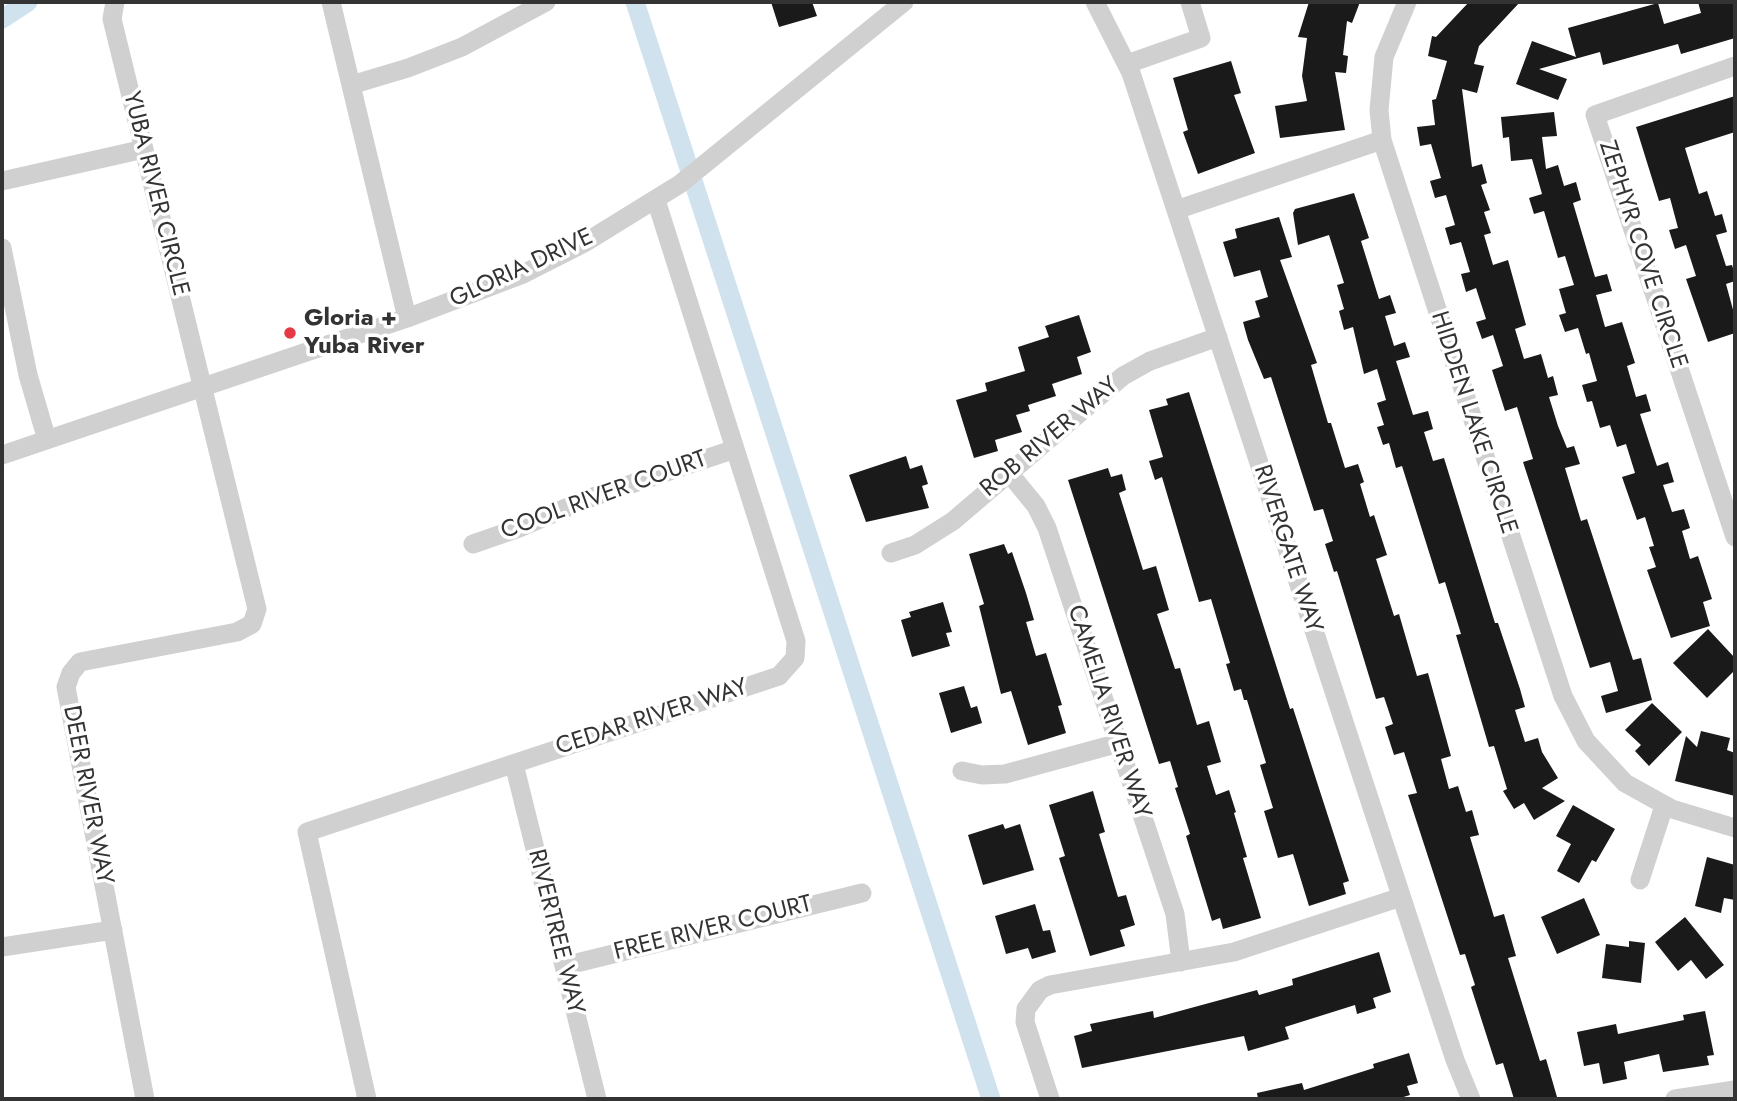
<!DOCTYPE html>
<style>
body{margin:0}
#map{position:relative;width:1737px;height:1101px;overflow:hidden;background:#fff;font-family:Jost,sans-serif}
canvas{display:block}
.frame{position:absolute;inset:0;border:4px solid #333;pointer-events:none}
</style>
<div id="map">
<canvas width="1737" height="1101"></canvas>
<div class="frame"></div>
</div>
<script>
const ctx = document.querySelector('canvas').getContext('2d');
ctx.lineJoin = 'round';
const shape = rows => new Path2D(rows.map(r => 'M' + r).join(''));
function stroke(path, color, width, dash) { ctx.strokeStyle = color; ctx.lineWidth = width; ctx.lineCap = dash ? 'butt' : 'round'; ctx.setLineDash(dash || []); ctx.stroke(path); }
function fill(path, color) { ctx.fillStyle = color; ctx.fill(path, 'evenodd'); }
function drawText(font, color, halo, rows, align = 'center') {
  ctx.font = font + ' Jost,sans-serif'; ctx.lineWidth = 7; ctx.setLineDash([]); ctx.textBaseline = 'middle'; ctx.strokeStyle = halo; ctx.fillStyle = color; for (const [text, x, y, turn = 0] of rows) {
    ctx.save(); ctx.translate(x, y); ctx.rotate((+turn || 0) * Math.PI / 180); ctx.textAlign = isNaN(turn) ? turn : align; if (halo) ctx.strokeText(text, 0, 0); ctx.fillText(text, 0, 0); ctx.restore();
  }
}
stroke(shape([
 [635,2,991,1099],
 [2,19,28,2]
]), '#cfe2ee', 19);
fill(shape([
 [771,2,812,2,817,16,779,27],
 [1309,2,1360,2,1352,23,1347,21,1343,55,1348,56,1346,73,1335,72,1345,130,1280,138,1275,106,1307,101,1302,76,1307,38,1298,37],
 [1469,2,1520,2,1479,46,1474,64,1484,66,1477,93,1462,89,1472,167,1482,164,1487,183,1481,185,1490,210,1484,212,1491,233,1484,235,1493,265,1508,260,1526,325,1515,329,1524,359,1541,354,1548,378,1553,376,1558,395,1549,397,1558,426,1567,448,1574,446,1580,464,1565,468,1581,521,1587,519,1633,660,1641,658,1652,700,1606,713,1601,696,1618,691,1610,662,1590,668,1523,462,1533,459,1517,407,1505,411,1492,370,1503,366,1493,335,1482,339,1476,322,1486,319,1476,288,1466,292,1461,274,1470,272,1461,242,1450,245,1445,228,1455,225,1446,195,1435,198,1430,181,1441,178,1431,144,1420,146,1417,127,1435,125,1432,100,1436,99,1447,61,1428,56,1432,36,1436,37],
 [1698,2,1735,2,1735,38,1681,54,1678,44,1603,65,1600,52,1539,69,1567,79,1558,100,1516,84,1532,41,1576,57,1568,28,1658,3,1664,24,1701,13],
 [1231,61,1241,93,1234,95,1255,153,1198,174,1183,132,1188,130,1173,78],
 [1735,96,1735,132,1685,148,1699,194,1707,191,1715,216,1722,214,1727,232,1716,235,1726,266,1732,265,1735,275,1735,281,1726,284,1735,317,1735,333,1708,342,1686,279,1696,276,1686,245,1675,249,1669,230,1678,228,1670,198,1659,201,1636,127],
 [1554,112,1557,136,1542,137,1546,169,1558,165,1564,186,1576,182,1581,200,1573,203,1589,257,1595,277,1607,274,1612,291,1596,295,1605,327,1622,322,1635,363,1627,366,1636,397,1646,394,1651,411,1640,414,1650,445,1657,466,1668,462,1674,482,1663,485,1672,512,1684,509,1690,528,1682,531,1690,559,1698,556,1712,599,1703,602,1710,626,1671,638,1647,570,1656,567,1649,547,1654,546,1645,517,1637,520,1622,477,1635,473,1626,444,1617,447,1610,425,1600,428,1592,401,1587,402,1582,385,1597,381,1589,353,1586,354,1578,328,1565,332,1559,315,1566,313,1559,289,1574,285,1565,256,1558,258,1544,211,1534,214,1529,198,1542,194,1532,159,1511,161,1509,137,1503,138,1501,117],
 [1354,193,1369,238,1361,241,1379,299,1390,295,1396,313,1385,316,1394,346,1405,342,1410,357,1396,361,1413,415,1428,411,1433,429,1424,432,1433,461,1444,458,1495,623,1498,623,1520,689,1525,707,1515,710,1525,742,1538,738,1542,752,1558,778,1542,788,1565,801,1534,820,1524,803,1514,809,1503,791,1507,789,1494,746,1489,747,1484,730,1456,635,1461,634,1445,582,1439,584,1402,466,1396,468,1389,443,1383,445,1377,427,1384,425,1377,403,1386,400,1377,369,1364,374,1353,327,1344,330,1339,311,1344,309,1337,285,1344,283,1329,235,1298,245,1293,213,1295,209],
 [1279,217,1292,257,1280,260,1317,363,1311,365,1328,423,1331,423,1345,468,1358,464,1364,482,1360,484,1370,517,1374,515,1387,555,1376,559,1394,616,1399,614,1417,676,1428,673,1451,756,1441,759,1449,789,1458,786,1466,812,1472,810,1479,835,1470,837,1494,917,1504,914,1516,956,1508,958,1540,1061,1546,1059,1557,1097,1514,1099,1503,1063,1496,1065,1471,987,1475,985,1465,954,1460,955,1408,795,1417,793,1404,752,1394,755,1385,727,1393,724,1384,697,1376,699,1337,571,1334,572,1325,544,1333,541,1323,509,1314,511,1271,377,1264,379,1248,340,1243,322,1260,317,1255,301,1268,297,1260,270,1234,277,1223,242,1237,238,1235,229],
 [1079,315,1091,352,1077,357,1082,374,1052,384,1056,396,1028,405,1030,411,1016,415,1022,432,995,440,998,451,974,458,956,400,987,391,985,383,1025,371,1018,347,1049,337,1045,326],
 [1189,392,1290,709,1293,708,1349,881,1343,883,1346,894,1309,906,1293,854,1278,858,1264,811,1273,808,1260,765,1266,763,1247,700,1244,700,1241,689,1234,691,1226,664,1230,663,1211,599,1199,602,1162,477,1155,480,1149,461,1163,457,1149,410,1168,405,1166,399],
 [906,456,910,469,922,465,928,484,922,486,929,508,866,522,849,475],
 [1108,468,1111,477,1122,474,1126,490,1119,493,1143,570,1156,566,1169,610,1157,614,1175,669,1180,668,1197,725,1209,721,1221,762,1207,766,1216,795,1229,790,1236,812,1234,813,1247,857,1243,858,1261,918,1223,929,1220,918,1212,921,1186,836,1190,834,1175,788,1178,787,1170,761,1159,764,1068,480],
 [1004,544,1008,554,1012,552,1026,593,1034,620,1026,622,1036,656,1046,653,1062,705,1058,706,1066,733,1028,745,1011,691,1001,694,979,606,984,604,969,554],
 [943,602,952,632,946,633,950,646,912,657,901,620,911,617,909,612],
 [1708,629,1735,658,1735,670,1707,698,1673,663],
 [964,686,971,708,977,706,982,723,951,733,939,693],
 [1652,703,1682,732,1649,766,1635,751,1641,745,1625,730],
 [1701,731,1730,738,1727,750,1735,753,1735,796,1675,781,1686,736,1697,747],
 [1093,791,1105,832,1099,834,1118,897,1126,895,1135,925,1120,930,1125,946,1090,956,1059,858,1065,856,1049,805],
 [1573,805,1615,829,1596,862,1592,860,1579,883,1557,871,1571,844,1556,836],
 [1003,824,1005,829,1020,824,1034,870,983,885,968,835],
 [1707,857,1735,865,1735,900,1724,898,1721,913,1695,906],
 [1584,898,1600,935,1557,954,1541,917],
 [1035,904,1043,931,1050,930,1056,952,1032,959,1028,948,1006,954,995,916],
 [1685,917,1724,965,1706,979,1691,960,1678,971,1655,942],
 [1629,941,1645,943,1641,983,1602,978,1606,944,1629,947],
 [1379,952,1391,992,1373,998,1376,1008,1357,1014,1355,1005,1285,1027,1289,1039,1248,1051,1244,1036,1082,1068,1074,1036,1092,1031,1090,1024,1153,1011,1154,1018,1257,990,1259,995,1293,985,1292,979],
 [1705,1011,1714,1055,1707,1056,1709,1065,1663,1072,1659,1054,1624,1062,1627,1079,1603,1084,1599,1063,1584,1066,1577,1032,1616,1024,1618,1034,1684,1020,1683,1015],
 [1409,1053,1418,1083,1407,1086,1410,1095,1397,1099,1258,1099,1257,1093,1302,1083,1304,1090,1374,1068,1373,1064]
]), '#1a1a1a');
stroke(shape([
 [115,2,112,19,257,609,252,624,237,632,80,662,71,673,66,687,145,1099],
 [331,2,407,318],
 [1095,2,1131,73,1455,1060,1471,1099],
 [1407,2,1384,57,1379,110,1382,140,1563,696,1586,741,1625,783,1672,809,1735,828],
 [1127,64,1201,38,1190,2],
 [1735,66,1595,115,1735,537],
 [351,85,408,68,462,47,546,2],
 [2,181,144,149],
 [1176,210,1382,140],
 [2,248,28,375,47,440],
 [2,455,407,318,523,274,586,242,680,184,904,2],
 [1009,473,1036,506,1047,528,1175,914,1181,962],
 [473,544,519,528,587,499,735,449],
 [891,553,915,545,953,521,1123,376,1150,361,1218,337],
 [514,764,597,1099],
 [962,771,982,775,1005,774,1119,743],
 [1640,880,1664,806],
 [2,947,113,930],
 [564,966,862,893],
 [367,1099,307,832,779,676,795,658,796,641,656,200],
 [1050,1099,1025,1022,1026,1009,1040,990,1050,985,1234,952,1401,897],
 [1675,1099,1735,1090]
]), '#d0d0d0', 19);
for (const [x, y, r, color] of [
 [290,333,7,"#e63946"]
]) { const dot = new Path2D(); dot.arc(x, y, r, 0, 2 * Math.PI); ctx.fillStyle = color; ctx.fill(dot); stroke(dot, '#fff', 2.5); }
drawText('24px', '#333', '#fff', [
 ["YUBA RIVER CIRCLE",155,194,76],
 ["ZEPHYR COVE CIRCLE",1642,255,72],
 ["GLORIA DRIVE",522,269,-25],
 ["HIDDEN LAKE CIRCLE",1473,423,72],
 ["ROB RIVER WAY",1050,438,-40],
 ["COOL RIVER COURT",604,496,-20],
 ["RIVERGATE WAY",1287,549,72],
 ["CAMELIA RIVER WAY",1108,712,72],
 ["CEDAR RIVER WAY",652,718,-18],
 ["DEER RIVER WAY",87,795,79],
 ["FREE RIVER COURT",713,929,-14],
 ["RIVERTREE WAY",555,932,76]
]);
drawText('bold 24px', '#333', '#fff', [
 ["Gloria +",304,319],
 ["Yuba River",304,347]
], 'left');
</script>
